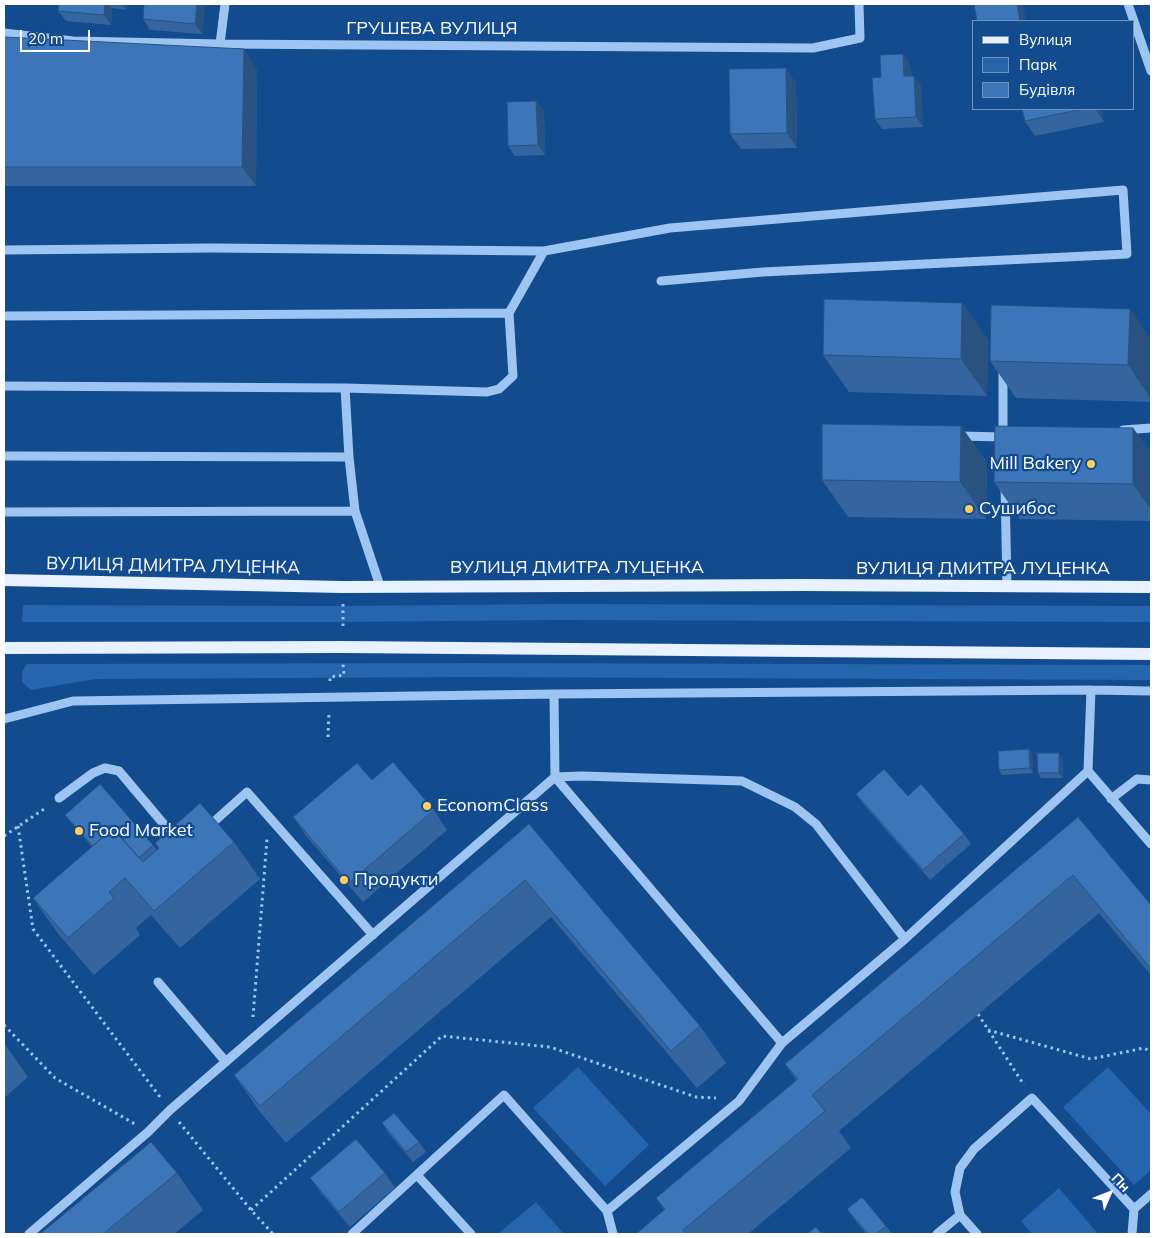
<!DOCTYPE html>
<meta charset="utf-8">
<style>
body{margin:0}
#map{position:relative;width:1155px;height:1238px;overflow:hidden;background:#134b8f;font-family:Mulish,sans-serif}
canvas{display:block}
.frame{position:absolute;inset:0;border:5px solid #fff;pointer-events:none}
.legend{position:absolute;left:972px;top:20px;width:162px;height:90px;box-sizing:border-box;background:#134b8f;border:1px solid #7193bc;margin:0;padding:6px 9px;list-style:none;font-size:15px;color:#fff}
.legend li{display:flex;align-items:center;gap:10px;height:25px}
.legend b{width:25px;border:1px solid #7193bc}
.north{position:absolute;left:1085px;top:1168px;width:50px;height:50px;-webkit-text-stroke:4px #134b8f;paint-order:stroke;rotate:46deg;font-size:14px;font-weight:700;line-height:20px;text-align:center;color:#fff}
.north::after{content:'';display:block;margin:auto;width:18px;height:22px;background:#fff;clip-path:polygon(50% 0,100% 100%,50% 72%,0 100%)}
.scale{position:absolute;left:20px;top:30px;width:70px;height:22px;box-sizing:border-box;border:2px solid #fff;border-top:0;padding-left:6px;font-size:15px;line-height:18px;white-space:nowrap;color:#fff;-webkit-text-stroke:4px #134b8f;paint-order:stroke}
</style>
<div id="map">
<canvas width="1155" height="1238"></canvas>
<div class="frame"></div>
<ul class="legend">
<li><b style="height:6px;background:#e8f1ff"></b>Вулиця</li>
<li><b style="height:14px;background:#2565ae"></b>Парк</li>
<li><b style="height:14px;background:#3c75b8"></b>Будівля</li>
</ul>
<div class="north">Пн</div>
<div class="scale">20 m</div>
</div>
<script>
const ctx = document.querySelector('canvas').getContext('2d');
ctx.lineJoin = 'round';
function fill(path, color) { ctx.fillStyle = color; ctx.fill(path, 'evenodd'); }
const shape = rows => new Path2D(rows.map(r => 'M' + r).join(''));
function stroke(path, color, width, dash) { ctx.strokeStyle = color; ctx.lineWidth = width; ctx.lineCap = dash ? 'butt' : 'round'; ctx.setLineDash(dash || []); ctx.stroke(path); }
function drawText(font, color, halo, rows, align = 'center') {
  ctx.font = font + ' Mulish,sans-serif'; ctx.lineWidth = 4.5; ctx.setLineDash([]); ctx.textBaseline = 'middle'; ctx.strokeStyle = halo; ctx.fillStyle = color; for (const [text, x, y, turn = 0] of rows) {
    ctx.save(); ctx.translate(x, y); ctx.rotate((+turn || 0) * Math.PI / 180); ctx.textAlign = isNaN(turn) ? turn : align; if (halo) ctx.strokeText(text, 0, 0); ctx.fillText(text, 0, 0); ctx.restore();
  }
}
fill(shape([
 [560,604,1151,606,1151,622,558,620,337,622,22,622,23,605,333,606],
 [471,663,1151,665,1151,680,468,677,95,679,31,690,22,682,22,672,27,664],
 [578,1067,649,1145,605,1186,533,1108],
 [1108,1067,1151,1114,1151,1170,1134,1185,1063,1107],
 [1059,1188,1098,1234,1032,1234,1021,1221],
 [536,1202,564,1234,498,1234]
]), '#2565ae');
stroke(shape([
 [343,604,343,630],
 [330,681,330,677,344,675,343,664],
 [328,737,329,712],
 [18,826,33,929,160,1097],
 [4,836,47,807],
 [978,1014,1024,1085],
 [253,1017,267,839],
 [4,1025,55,1078,135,1124],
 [988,1030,1091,1059,1144,1048,1151,1052],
 [179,1122,251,1210,273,1234],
 [251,1210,442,1036,550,1047,696,1097,716,1098]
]), '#9ec5f1', 3, [2.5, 4]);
stroke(shape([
 [1128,4,1151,71],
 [4,33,73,41,220,44,813,48,860,38,859,4],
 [220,44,225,4],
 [4,250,212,248,544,251,670,228,1123,190,1127,254,763,272,661,281],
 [4,316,509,313],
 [1003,369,1003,436],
 [4,386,345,388,487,392,499,389,513,376,509,313,544,251],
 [345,388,349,457,355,511,380,586],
 [1123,430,1151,428],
 [958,436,1005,437],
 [4,456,349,457],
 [1005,486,1007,587],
 [4,512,355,511],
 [554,694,555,777,782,1043],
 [4,719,73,701,554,694,1091,690,1151,691],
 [1088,771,1151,844],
 [59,798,93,773,105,768,119,771,167,828,178,835],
 [1111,799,1137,779,1151,780],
 [208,827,247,792,373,935],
 [158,982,226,1062],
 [417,1175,471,1234],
 [607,1211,739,1101,782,1043,905,939,1088,771,1091,690],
 [960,1215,977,1234],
 [29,1234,148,1132,170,1110,555,777,582,776,742,781,795,807,816,824,905,939],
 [352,1234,504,1095,607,1211,613,1234],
 [937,1234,960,1215,955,1192,960,1168,974,1149,1032,1098,1134,1209],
 [1132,1234,1134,1209,1151,1194]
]), '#9ec5f1', 9);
stroke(shape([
 [4,580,342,587,804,585,1151,587],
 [4,648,343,647,1151,654]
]), '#e8f1ff', 12);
fill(shape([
 [14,4,33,4,33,5],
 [59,4,127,4,126,10,112,8,111,25,66,21,58,11],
 [205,4,202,34,150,30,143,19],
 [4,37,257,69,256,186,4,186],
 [910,64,911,76,914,76,921,86,923,127,882,129,875,119,881,77],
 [796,83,797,148,741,149,730,134],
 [536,101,544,112,545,155,515,156,508,146],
 [1022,109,1101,109,1104,122,1035,136,1025,121],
 [962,303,988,340,987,396,849,392,823,355],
 [1130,309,1151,340,1151,402,1016,398,990,361],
 [961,426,987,463,986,519,848,517,822,480],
 [1133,428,1151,453,1151,521,1020,519,994,482],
 [1029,749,1032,754,1033,773,1002,775,999,770],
 [1059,753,1062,758,1063,778,1041,778,1038,773],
 [372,780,434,810,447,830,363,902,307,837,293,817],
 [856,794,908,796,964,834,971,844,930,880,863,804],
 [65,815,153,845,157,850,159,848,155,843,234,842,260,879,180,948,151,915,136,928,140,935,94,975,59,935,33,898,92,847],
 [1078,817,1151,905,1151,975,1099,913,839,1131,851,1148,748,1234,636,1234,664,1210,656,1198,796,1080,785,1064],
 [529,824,700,1026,726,1063,697,1088,551,917,286,1143,260,1112,234,1075],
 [4,1043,28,1077,4,1098],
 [382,1123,419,1142,426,1152,413,1162,389,1134],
 [177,1173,203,1210,174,1234,40,1234],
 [385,1173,395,1188,350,1227,321,1193,310,1178],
 [847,1209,886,1226,892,1234,866,1234,854,1219]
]), '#34659e');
fill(shape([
 [105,4,109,4,112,8,111,25,104,15],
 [122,4,127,4,126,10],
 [197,4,205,4,202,34,195,24],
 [1017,4,1023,4,1026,21,1020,21],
 [244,49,257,69,256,186,242,167],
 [903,54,910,64,911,86,904,76],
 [786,68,796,83,797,148,787,133],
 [914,76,921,86,923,127,916,117],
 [536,101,544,112,545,155,538,145],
 [1095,109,1101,109,1104,122],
 [962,303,988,340,987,396,961,359],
 [1130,309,1151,340,1151,399,1128,365],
 [961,426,987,463,986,519,960,482],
 [1133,428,1151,453,1151,510,1133,484],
 [1029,749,1032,754,1033,773,1030,768],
 [1059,753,1062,758,1063,778,1059,773]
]), '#2a5281');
const building = shape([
 [59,4,105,4,104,15,58,11,59,4],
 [144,4,197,4,195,24,143,19,144,4],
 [974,4,1017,4,1020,21,977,21,974,4],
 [4,37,244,49,242,167,4,167,4,37],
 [903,54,904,76,914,76,916,117,875,119,872,78,881,77,880,55,903,54],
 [786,68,787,133,730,134,729,69,786,68],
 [536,101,538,145,508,146,507,102,536,101],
 [1022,109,1083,109,1025,121,1022,109],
 [824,299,962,303,961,359,823,355,824,299],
 [991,305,1130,309,1128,365,990,361,991,305],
 [822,424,961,426,960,482,822,480,822,424],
 [995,426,1133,428,1133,484,994,482,995,426],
 [1029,749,1030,768,999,770,998,751,1029,749],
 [1037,753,1059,753,1059,773,1038,773,1037,753],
 [393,762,434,810,349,883,293,817,357,763,372,780,393,762],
 [884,769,908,796,921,784,964,834,923,870,856,794,884,769],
 [100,784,153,845,139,858,110,825,100,834,103,837,93,846,65,815,100,784],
 [200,803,234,842,154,911,125,878,109,892,114,898,68,938,33,898,103,837,100,834,110,825,143,862,159,848,155,843,200,803],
 [1078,817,1151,905,1151,969,1073,875,812,1095,825,1111,683,1230,686,1234,636,1234,665,1209,656,1198,798,1079,785,1064,1078,817],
 [529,824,700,1026,671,1051,525,880,260,1106,234,1075,529,824],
 [394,1113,419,1142,406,1152,382,1123,394,1113],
 [356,1139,385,1173,339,1212,310,1178,356,1139],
 [151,1142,177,1173,103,1234,40,1234,151,1142],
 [862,1197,886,1226,876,1234,868,1234,847,1209,862,1197],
 [816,1227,822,1234,807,1234,816,1227]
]);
fill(building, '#3c75b8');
stroke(building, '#2a5281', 1);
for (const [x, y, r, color] of [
 [1091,464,5,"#ffce5e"],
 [969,509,5,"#ffce5e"],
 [427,806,5,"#ffce5e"],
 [79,831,5,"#ffce5e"],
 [344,880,5,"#ffce5e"]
]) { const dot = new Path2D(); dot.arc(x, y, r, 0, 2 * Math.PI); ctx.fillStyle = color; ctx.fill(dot); stroke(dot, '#134b8f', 2); }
drawText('18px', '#fff', '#134b8f', [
 ["ГРУШЕВА ВУЛИЦЯ",432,29],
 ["ВУЛИЦЯ ДМИТРА ЛУЦЕНКА",173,566,1],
 ["ВУЛИЦЯ ДМИТРА ЛУЦЕНКА",577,568],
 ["ВУЛИЦЯ ДМИТРА ЛУЦЕНКА",983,569]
]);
drawText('18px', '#fff', '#134b8f', [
 ["Mill Bakery",1081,464,"right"],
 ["Сушибос",979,509],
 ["EconomClass",437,806],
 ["Food Market",89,831],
 ["Продукти",354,880]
], 'left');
</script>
